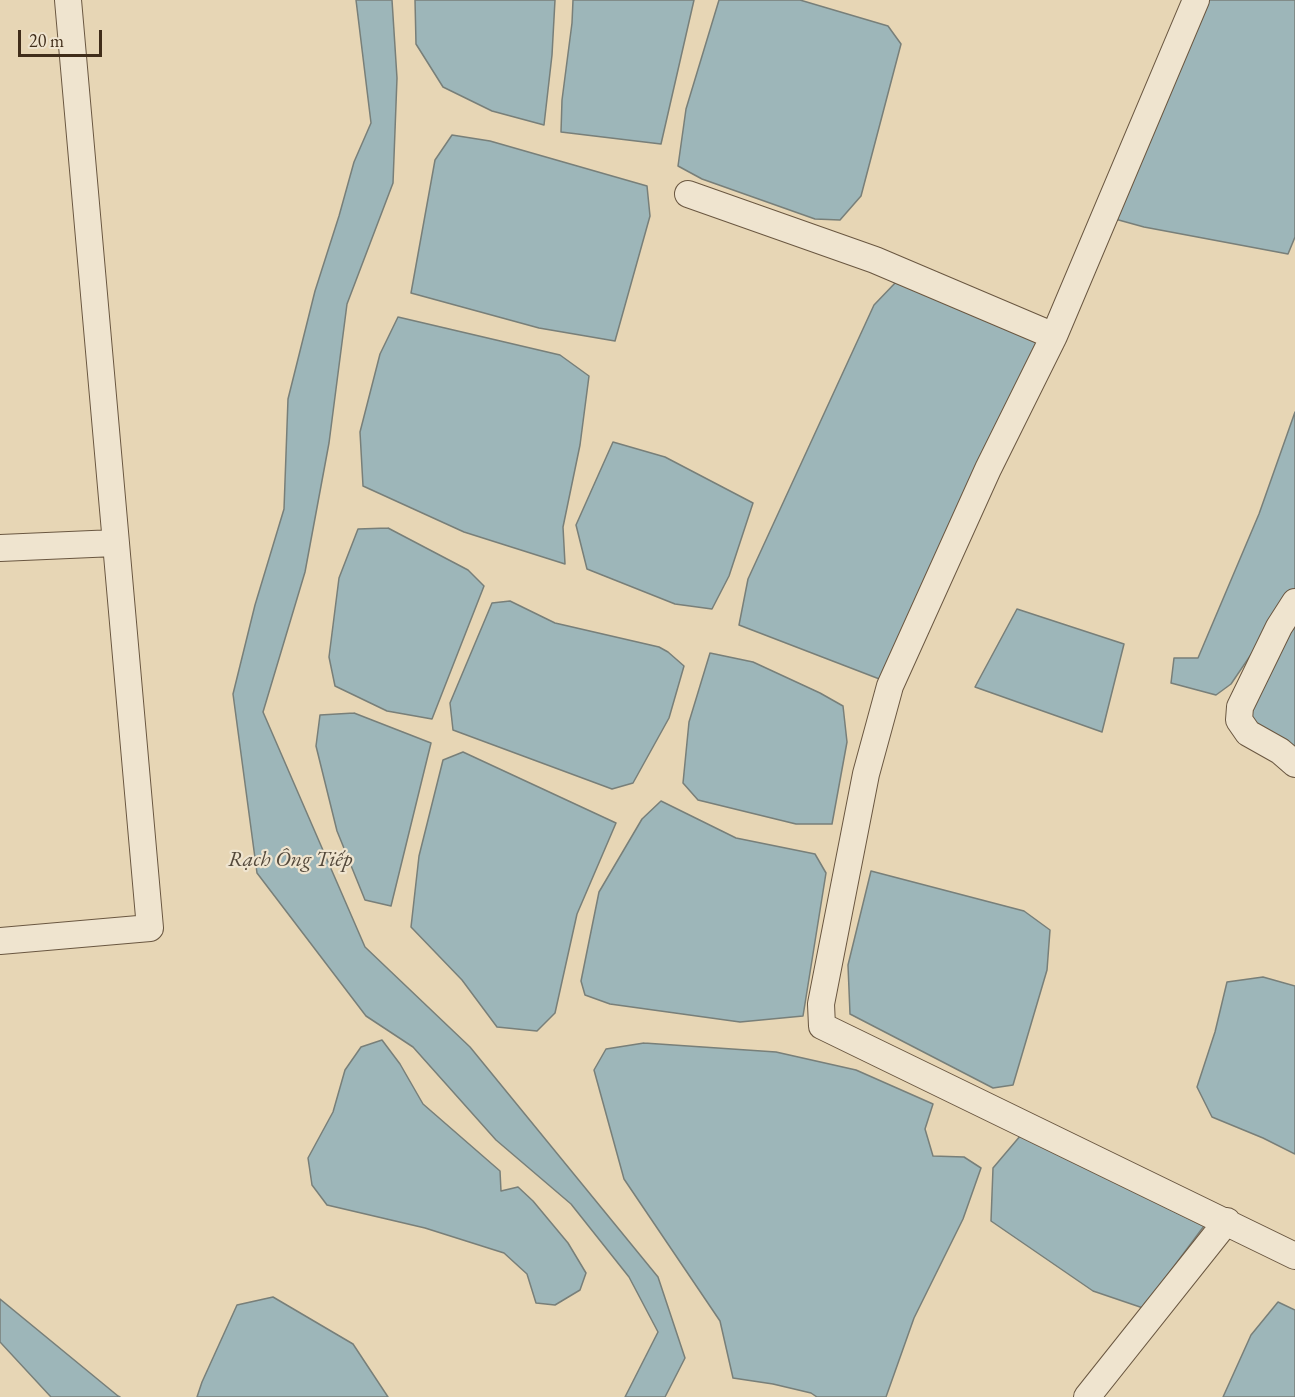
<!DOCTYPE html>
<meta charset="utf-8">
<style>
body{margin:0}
#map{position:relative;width:1295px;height:1397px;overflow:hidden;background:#e7d6b5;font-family:"EB Garamond",serif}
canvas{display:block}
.scale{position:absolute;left:18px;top:30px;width:84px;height:27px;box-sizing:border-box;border:3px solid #402d1a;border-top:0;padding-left:8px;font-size:18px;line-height:21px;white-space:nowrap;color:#402d1a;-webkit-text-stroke:4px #efe4cf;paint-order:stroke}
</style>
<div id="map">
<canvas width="1295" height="1397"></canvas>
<div class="scale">20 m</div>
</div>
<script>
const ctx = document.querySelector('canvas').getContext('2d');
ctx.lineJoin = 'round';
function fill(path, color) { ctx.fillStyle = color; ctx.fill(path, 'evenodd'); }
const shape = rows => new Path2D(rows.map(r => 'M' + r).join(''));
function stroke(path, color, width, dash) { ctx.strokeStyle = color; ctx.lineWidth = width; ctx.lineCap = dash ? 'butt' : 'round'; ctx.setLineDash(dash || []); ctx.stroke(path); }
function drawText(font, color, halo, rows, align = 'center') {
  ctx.font = font + ' "EB Garamond",serif'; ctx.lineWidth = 4.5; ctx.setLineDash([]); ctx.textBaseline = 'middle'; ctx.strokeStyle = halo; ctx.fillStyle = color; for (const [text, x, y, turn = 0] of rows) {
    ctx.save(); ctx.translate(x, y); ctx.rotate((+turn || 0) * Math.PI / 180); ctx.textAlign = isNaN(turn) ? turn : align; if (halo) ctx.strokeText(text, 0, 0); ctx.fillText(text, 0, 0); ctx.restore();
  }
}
const water = shape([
 [356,0,392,0,397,78,393,183,347,304,329,443,305,572,263,712,365,947,470,1047,658,1277,685,1358,665,1397,625,1397,658,1332,629,1277,571,1204,496,1140,413,1047,366,1016,257,873,233,694,255,605,284,509,288,399,315,291,339,216,354,162,371,123,356,0],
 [415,0,555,0,552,55,544,125,492,111,443,87,416,44,415,0],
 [573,0,694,0,661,144,561,132,562,100,572,23,573,0],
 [719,0,800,0,888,26,901,44,861,196,840,220,815,219,702,179,678,166,686,109,719,0],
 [1206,0,1295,0,1295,237,1288,254,1144,227,1115,219,1206,0],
 [452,135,490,141,647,186,650,216,615,341,539,328,411,293,435,160,452,135],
 [897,281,1041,340,882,680,739,625,748,579,874,305,897,281],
 [398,317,560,355,589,376,580,445,563,527,565,564,464,532,363,486,360,432,380,354,398,317],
 [1295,412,1295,590,1231,684,1216,695,1171,683,1174,658,1198,658,1259,514,1295,412],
 [613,442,665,457,753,503,729,576,712,609,675,604,587,569,576,525,613,442],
 [388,528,468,570,484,586,432,719,387,711,335,686,329,657,339,578,358,529,388,528],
 [510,601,555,623,659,647,668,652,684,666,669,718,633,783,612,789,453,730,450,703,492,603,510,601],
 [1017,609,1124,644,1102,732,975,687,1017,609],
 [1295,616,1295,757,1252,734,1252,690,1295,616],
 [710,653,753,662,820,693,843,706,847,742,832,824,796,824,698,800,683,783,689,722,710,653],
 [354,713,431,743,391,906,365,900,337,831,316,746,320,715,354,713],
 [463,752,616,823,577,914,555,1013,537,1031,497,1027,462,980,411,927,419,856,443,760,463,752],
 [661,801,736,838,815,854,826,873,803,1016,740,1022,610,1004,585,995,581,981,599,892,642,819,661,801],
 [871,871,1024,911,1050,930,1047,970,1013,1085,993,1088,850,1014,848,965,871,871],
 [1263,977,1295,986,1295,1154,1263,1138,1212,1117,1197,1087,1215,1032,1227,982,1263,977],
 [382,1040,400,1064,423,1104,500,1171,501,1191,518,1187,533,1201,568,1243,586,1273,580,1290,555,1305,536,1303,527,1274,504,1253,425,1228,327,1205,312,1185,308,1158,333,1112,345,1070,361,1047,382,1040],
 [644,1043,776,1052,856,1070,933,1104,925,1129,933,1156,964,1157,981,1168,963,1219,914,1318,886,1397,817,1397,811,1393,773,1384,733,1378,720,1321,624,1179,594,1070,606,1049,644,1043],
 [1021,1135,1204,1226,1143,1308,1093,1291,991,1221,993,1168,1021,1135],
 [273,1297,353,1344,388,1397,197,1397,202,1382,237,1305,273,1297],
 [0,1299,118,1396,120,1397,51,1397,0,1342,0,1299],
 [1278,1302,1295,1310,1295,1397,1223,1397,1251,1335,1278,1302]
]);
fill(water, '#9db6b9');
stroke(water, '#787f79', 1.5);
const minor = shape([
 [1196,0,1054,336,988,469,890,686,866,774,821,1004,822,1026,1295,1256],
 [688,194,875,260,1054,336],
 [0,548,115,543],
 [1295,602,1279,627,1240,707,1239,720,1248,733,1280,751,1295,764],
 [0,941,150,928,68,0],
 [1087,1397,1227,1221]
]);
stroke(minor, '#6a5741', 28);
stroke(minor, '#efe4cf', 26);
drawText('italic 22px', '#53483a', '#efe4cf', [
 ["Rạch Ông Tiếp",290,860]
]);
</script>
